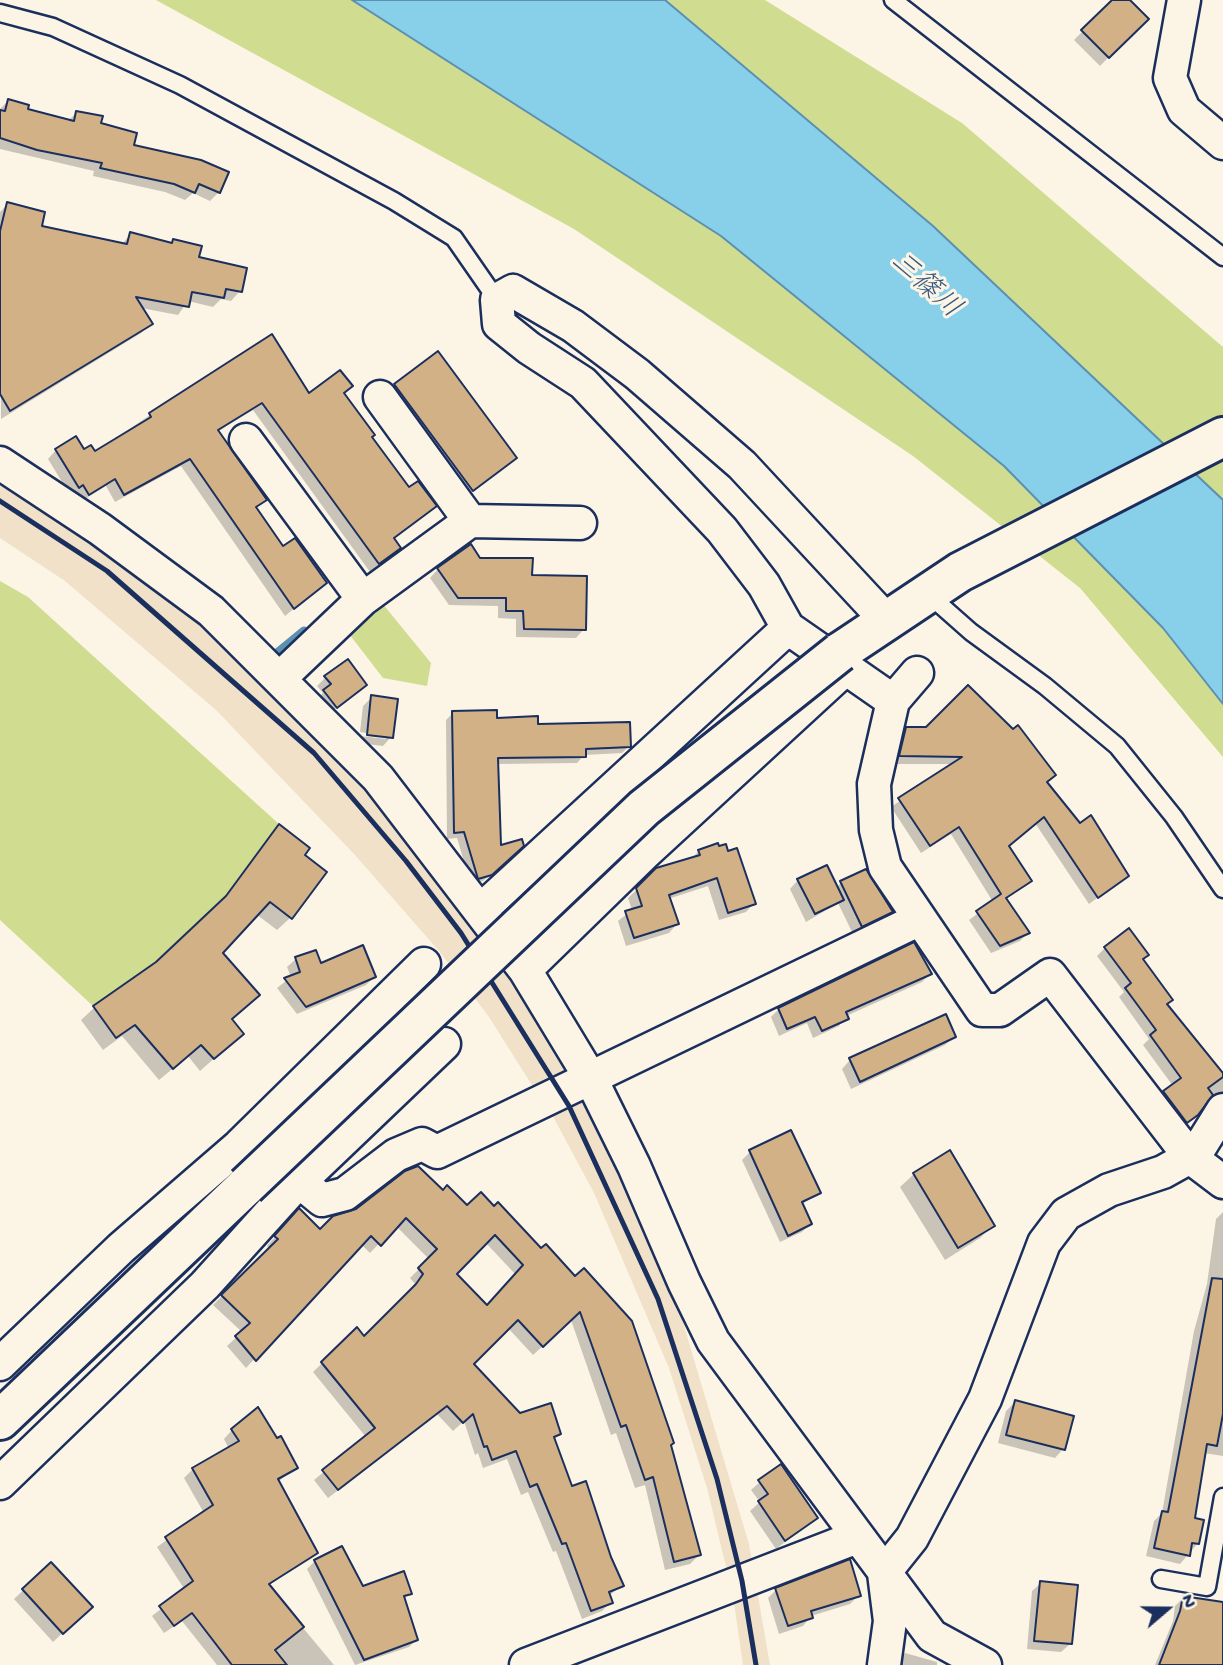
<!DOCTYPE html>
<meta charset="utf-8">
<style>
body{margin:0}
#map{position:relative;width:1223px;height:1665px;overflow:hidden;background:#fcf5e5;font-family:"Gochi Hand",sans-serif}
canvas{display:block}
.north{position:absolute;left:1132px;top:1574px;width:70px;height:70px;-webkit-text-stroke:5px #fcf5e5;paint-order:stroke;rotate:70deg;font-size:19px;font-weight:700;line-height:28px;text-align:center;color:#1b2f5e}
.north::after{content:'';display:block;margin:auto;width:24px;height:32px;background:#1b2f5e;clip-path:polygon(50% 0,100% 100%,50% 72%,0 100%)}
</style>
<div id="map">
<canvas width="1223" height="1665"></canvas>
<div class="north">N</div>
</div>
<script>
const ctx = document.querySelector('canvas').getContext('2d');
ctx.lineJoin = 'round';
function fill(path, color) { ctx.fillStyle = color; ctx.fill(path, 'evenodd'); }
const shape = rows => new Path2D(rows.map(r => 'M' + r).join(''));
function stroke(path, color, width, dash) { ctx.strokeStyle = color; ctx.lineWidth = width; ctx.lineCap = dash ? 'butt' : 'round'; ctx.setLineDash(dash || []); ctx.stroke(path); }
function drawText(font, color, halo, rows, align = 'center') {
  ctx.font = font + ' "Gochi Hand","Klee One",sans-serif'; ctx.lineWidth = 6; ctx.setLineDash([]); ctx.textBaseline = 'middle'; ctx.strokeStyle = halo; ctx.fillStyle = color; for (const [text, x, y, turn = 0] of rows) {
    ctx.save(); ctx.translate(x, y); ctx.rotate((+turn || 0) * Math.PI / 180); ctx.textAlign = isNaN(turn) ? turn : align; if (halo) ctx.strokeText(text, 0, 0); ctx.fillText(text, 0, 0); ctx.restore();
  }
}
fill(shape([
 [0,475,154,584,276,691,414,843,516,981,572,1073,537,1093,489,1017,439,951,355,855,216,710,65,581,0,538],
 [582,1094,681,1316,749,1544,770,1665,743,1665,733,1596,707,1488,669,1368,594,1193,549,1109]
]), '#f0e1c8');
fill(shape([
 [156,0,352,0,721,236,1004,466,1163,628,1223,704,1223,757,1080,588,913,456,574,229],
 [665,0,765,0,962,123,1223,347,1223,500,933,226],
 [0,581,28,597,279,824,226,896,156,962,93,1006,0,920],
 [382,603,431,663,427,686,383,678,346,630]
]), '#d0dd90');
const water = shape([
 [352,0,665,0,933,226,1223,500,1223,704,1163,628,1004,466,721,236,352,0]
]);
fill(water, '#88d0e9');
stroke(water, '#5c90b1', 2);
fill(shape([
 [1114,0,1128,0,1146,19,1100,66,1074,40],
 [8,101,26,110,68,121,77,112,131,146,219,192,210,201,193,193,185,200,165,192,93,176,94,171,0,149,0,109],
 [8,204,39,228,121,245,131,234,197,259,240,291,231,301,221,299,213,307,188,301,178,315,141,308,151,324,141,333,1,419,0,212],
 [437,353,515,458,459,503,382,398],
 [343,394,370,438,409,489,434,506,393,540,399,548,370,572,253,410,217,432,265,499,255,509,283,549,325,583,285,616,181,466,115,502,106,486,80,502,74,492,70,495,48,459,56,450,94,453,150,415],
 [479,559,531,577,584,629,576,638,516,637,516,619,498,618,498,606,449,605,430,578,438,569],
 [326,677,365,685,327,715,316,700,323,693,317,686],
 [372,697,391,737,383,746,359,743,360,736,386,739,386,736,360,732,363,706],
 [453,713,537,726,629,746,622,753,584,755,577,763,497,764,499,848,514,853,483,881,471,885,457,838,447,839,446,720],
 [907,729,1045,783,1127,876,1089,904,1035,823,1007,846,1030,881,1005,900,1028,933,1020,941,991,953,969,920,993,902,951,834,921,853,891,807,954,764,892,764,899,737],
 [279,827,303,855,290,918,277,930,256,914,221,953,230,1020,242,1034,200,1071,188,1056,159,1080,122,1036,103,1050,81,1020,94,1008,157,964,215,909],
 [699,851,754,903,746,912,719,920,708,886,668,899,677,924,669,933,626,946,618,921,632,910,628,898,657,870,691,859],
 [798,880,836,888,841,883,891,911,882,920,853,934,838,903,806,922,790,889],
 [1105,948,1141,960,1165,1005,1223,1076,1223,1102,1206,1101,1178,1130,1156,1101,1173,1086,1143,1045,1149,1039,1119,997,1124,992,1097,956],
 [296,959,320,965,374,977,366,985,297,1014,277,988,291,977,287,967],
 [930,974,922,982,846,1016,839,1026,813,1038,807,1023,779,1036,771,1017,779,1009],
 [954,1037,945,1045,851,1089,842,1069,850,1060],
 [790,1133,818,1193,801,1205,810,1224,802,1232,780,1242,742,1160,750,1152],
 [949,1153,993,1225,980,1238,945,1260,900,1187,914,1174],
 [443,1192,541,1251,669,1446,699,1555,690,1564,665,1570,645,1485,635,1488,616,1433,611,1435,571,1320,533,1355,508,1328,471,1364,519,1415,559,1434,553,1440,571,1489,622,1585,609,1596,611,1602,602,1611,582,1619,556,1551,553,1552,528,1492,521,1495,507,1459,483,1468,478,1453,475,1455,464,1421,453,1431,437,1414,328,1498,314,1480,366,1437,313,1372,357,1329,364,1339,407,1296,415,1284,410,1278,429,1259,396,1226,370,1253,361,1244,246,1368,227,1346,242,1332,213,1305,270,1249,267,1246,290,1220,320,1232],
 [485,1242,516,1275,487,1307,455,1274],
 [1223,1212,1223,1456,1204,1453,1193,1519,1198,1543,1180,1564,1146,1556,1154,1521,1162,1513,1194,1331,1207,1284,1216,1219],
 [1015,1402,1063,1449,1055,1458,998,1443,1006,1411],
 [232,1430,296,1467,278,1482,316,1552,268,1586,334,1665,217,1665,182,1621,164,1633,152,1616,185,1590,157,1547,204,1513,184,1478,193,1469,229,1449,224,1439],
 [760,1482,816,1518,776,1549,750,1511,760,1502,751,1490],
 [315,1561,362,1588,410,1593,403,1600,416,1640,409,1647,355,1665,307,1569],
 [51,1564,90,1607,53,1642,14,1599],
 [1041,1583,1070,1644,1061,1652,1027,1649,1032,1591],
 [776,1590,859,1595,850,1604,811,1616,803,1626,779,1634,768,1598],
 [1183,1598,1223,1604,1223,1665,1155,1665,1173,1621,1175,1606],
 [905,1653,937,1662,937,1665,893,1665]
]), '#0003');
stroke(shape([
 [265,651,276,654,304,631]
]), '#5c90b1', 9);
const building = shape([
 [1112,0,1130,0,1149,19,1109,58,1081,30,1112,0],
 [8,99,29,105,28,109,74,121,76,111,103,116,101,123,137,133,134,145,201,160,229,172,220,193,199,184,195,193,174,184,100,168,102,163,37,150,0,138,0,110,5,111,8,99],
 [7,202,45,212,42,226,127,244,130,232,172,243,173,239,202,246,199,257,247,268,242,292,226,289,224,298,192,292,189,307,136,297,153,324,10,411,0,394,0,231,7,202],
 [272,334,309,393,340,370,353,386,344,393,375,435,372,437,409,487,418,481,437,506,394,538,401,548,379,564,262,403,218,430,267,500,256,507,283,546,295,538,327,583,294,609,190,459,124,495,115,479,89,495,83,485,79,488,55,449,76,436,84,449,91,445,95,451,151,417,149,413,272,334],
 [438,351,517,458,473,491,394,384,438,351],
 [471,544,480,558,533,558,532,575,587,576,586,630,524,629,523,611,506,611,506,598,458,598,437,568,471,544],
 [348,659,367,685,337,708,323,690,331,684,324,676,348,659],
 [968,685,1013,729,1018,725,1056,775,1047,782,1080,823,1091,815,1129,876,1098,898,1044,817,1009,846,1032,881,1006,898,1030,933,1000,946,976,911,1001,894,959,827,930,846,898,798,962,757,899,756,906,727,926,727,968,685],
 [371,695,398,699,393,738,367,735,371,695],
 [497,710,497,718,538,716,538,724,630,722,631,747,586,749,586,757,498,758,501,845,522,839,524,846,492,875,478,879,464,832,454,833,452,711,497,710],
 [279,824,310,848,305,855,327,872,292,919,270,902,223,953,260,995,232,1019,244,1034,214,1059,201,1045,173,1069,135,1025,116,1038,93,1006,156,962,226,896,279,824],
 [718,843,719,846,726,844,728,851,737,848,756,904,728,913,717,878,669,895,679,924,634,938,625,911,642,906,636,888,656,868,700,855,698,850,718,843],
 [827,865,844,900,815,914,797,879,827,865],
 [866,869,893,912,862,927,840,881,866,869],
 [1129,928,1149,955,1143,959,1173,1000,1167,1004,1223,1073,1223,1077,1208,1088,1213,1095,1198,1115,1187,1123,1163,1091,1181,1078,1150,1035,1156,1030,1125,988,1131,983,1104,947,1129,928],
 [914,942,932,974,846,1012,849,1019,822,1031,815,1017,787,1029,778,1008,914,942],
 [363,945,376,977,306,1007,284,978,300,972,295,957,316,950,321,963,363,945],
 [946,1014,956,1037,860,1082,849,1058,946,1014],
 [791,1130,821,1193,802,1202,812,1224,788,1236,749,1150,791,1130],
 [950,1150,995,1226,958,1248,913,1173,950,1150],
 [418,1166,443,1190,447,1185,467,1205,481,1192,494,1206,498,1202,541,1248,546,1244,575,1276,584,1268,632,1321,674,1443,671,1445,701,1555,674,1562,653,1477,645,1480,626,1425,621,1427,580,1312,543,1347,518,1320,474,1364,520,1413,551,1403,561,1434,554,1437,572,1486,586,1481,611,1557,624,1586,609,1592,613,1603,591,1611,566,1543,562,1544,537,1484,530,1487,516,1451,492,1460,487,1446,484,1447,473,1414,463,1423,447,1406,338,1490,322,1470,375,1428,321,1362,357,1327,364,1336,416,1284,423,1274,418,1268,437,1249,406,1218,381,1246,371,1236,256,1361,235,1336,250,1323,221,1295,278,1239,274,1236,299,1208,320,1229,333,1216,356,1209,405,1171,418,1166],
 [495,1235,523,1265,487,1305,457,1274,495,1235],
 [1212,1278,1223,1279,1223,1414,1217,1446,1207,1444,1195,1518,1204,1520,1199,1544,1192,1543,1190,1556,1154,1548,1162,1511,1168,1512,1212,1278],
 [1015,1400,1074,1416,1065,1450,1006,1435,1015,1400],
 [258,1407,277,1438,281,1436,298,1468,278,1479,318,1553,269,1584,304,1627,275,1650,287,1665,232,1665,192,1613,174,1626,159,1606,193,1581,165,1537,213,1505,192,1468,239,1441,231,1429,258,1407],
 [781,1464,818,1518,785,1541,758,1501,768,1494,758,1480,781,1464],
 [342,1546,363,1586,404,1571,412,1594,404,1596,418,1640,364,1660,314,1560,342,1546],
 [850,1559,861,1596,811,1611,813,1618,788,1626,775,1588,850,1559],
 [51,1562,93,1607,63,1634,22,1589,51,1562],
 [1040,1581,1078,1585,1072,1644,1034,1641,1040,1581],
 [1183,1596,1223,1602,1223,1665,1159,1665,1180,1611,1183,1596]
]);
fill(building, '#d3b186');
stroke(building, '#1b2f5e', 2);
const service = shape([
 [893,0,1223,257],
 [0,13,53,27,180,85,394,201,454,238,497,300],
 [928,594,971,632,1045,686,1117,746,1174,817,1223,889],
 [1161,1579,1207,1587,1223,1497]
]);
const minor = shape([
 [1184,0,1170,78,1184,110,1223,143],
 [246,440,363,599],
 [0,463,100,529,211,611,378,778,525,970,591,1079,634,1166,684,1282,713,1341,932,1636,985,1665],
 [470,521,580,523],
 [886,620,742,465,637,374,573,326,513,291,497,300,499,324,529,348,583,383,722,530,764,585,788,628,893,701],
 [917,673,893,701,874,784,876,830,885,867,982,1010,1000,1010,1050,975,1190,1157,1223,1182],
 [279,679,363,599,470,521,380,397],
 [481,910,788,628],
 [525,970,644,854,845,669],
 [300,1182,322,1200,345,1194,396,1155,422,1144,437,1152,920,919],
 [0,1364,121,1248,239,1146,424,964],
 [0,1483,205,1285,290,1191,444,1044],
 [526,1665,857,1537],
 [884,1665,890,1621,884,1573,912,1538,985,1399,1044,1243,1066,1214,1109,1190,1163,1172,1190,1157,1200,1147,1223,1110]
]);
const tertiary = shape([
 [840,652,960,572,1223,437],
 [0,1420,246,1186]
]);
stroke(service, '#1b2f5e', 21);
stroke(minor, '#1b2f5e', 37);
stroke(tertiary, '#1b2f5e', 44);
stroke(service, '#fcf5e5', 16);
stroke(minor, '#fcf5e5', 32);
stroke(tertiary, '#fcf5e5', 38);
stroke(shape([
 [0,501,107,571,314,753,406,861,461,933,569,1106,658,1299,717,1479,742,1581,756,1665]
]), '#1b2f5e', 5);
const tertiaryBridge = shape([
 [246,1186,644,808,840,652]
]);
stroke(tertiaryBridge, '#1b2f5e', 44, []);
stroke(tertiaryBridge, '#fcf5e5', 38);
drawText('italic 28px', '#365781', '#fcf5e5', [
 ["三篠川",924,287,42]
]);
</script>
